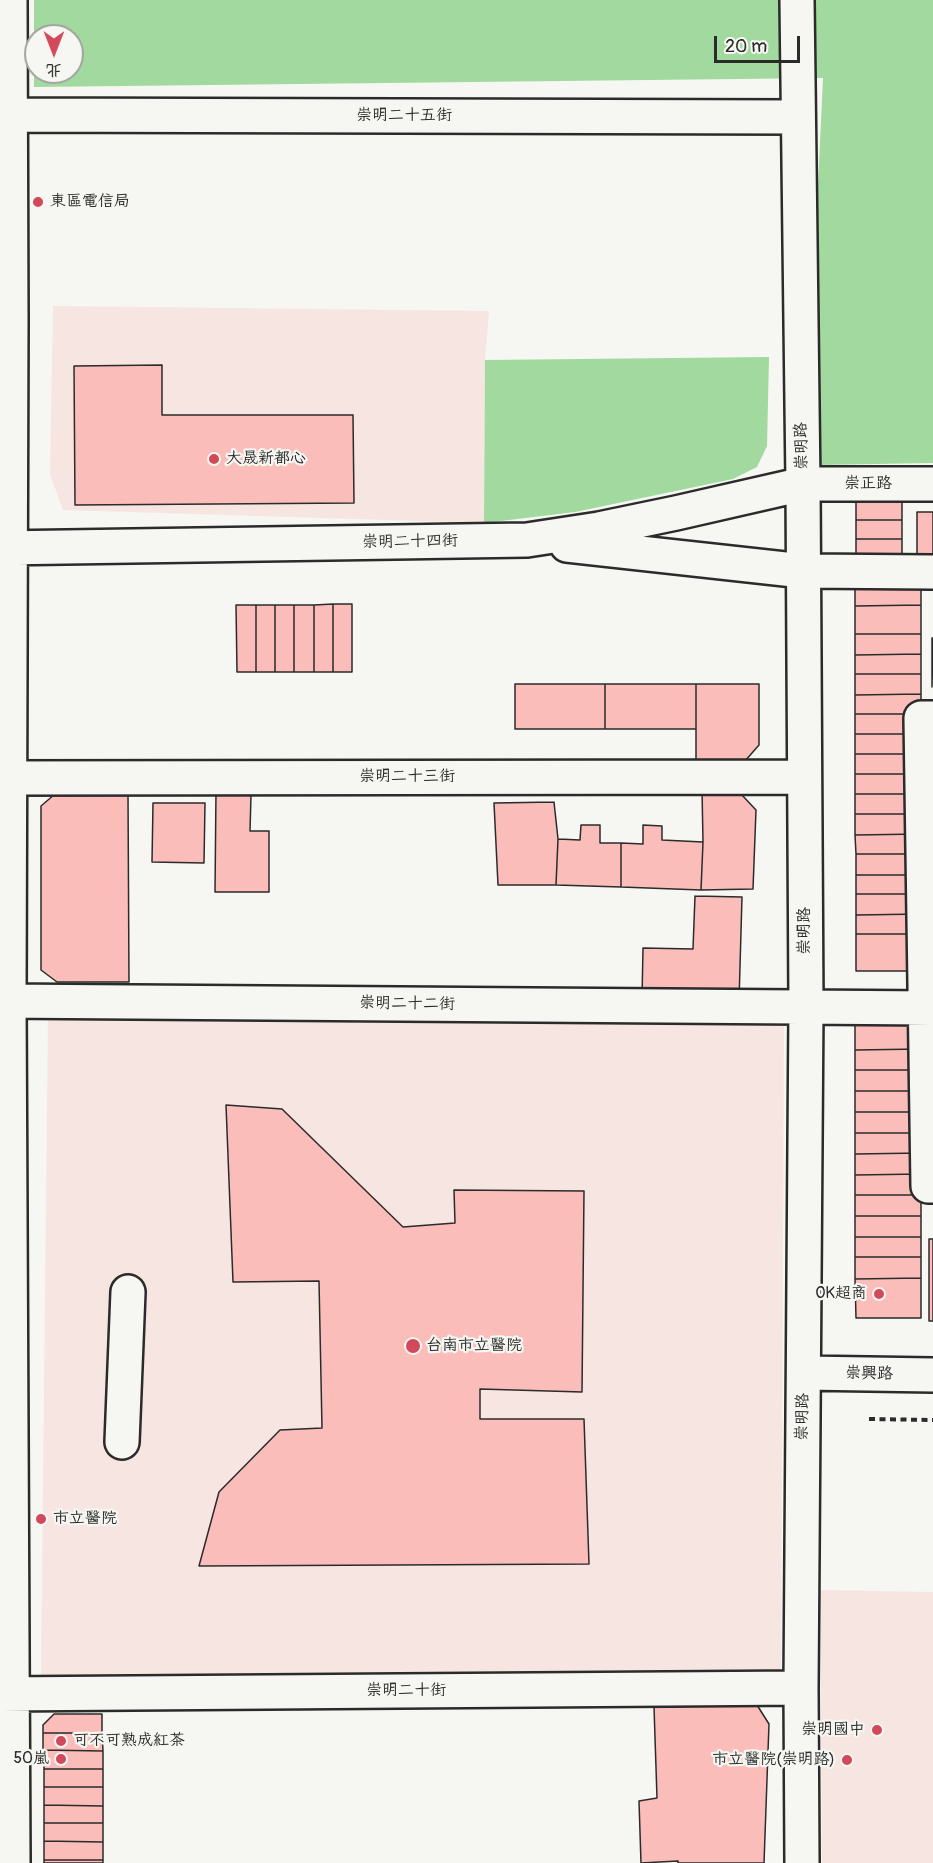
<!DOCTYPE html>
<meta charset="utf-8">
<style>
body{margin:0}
#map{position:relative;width:933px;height:1863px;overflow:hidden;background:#f6f6f2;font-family:Pangolin,"LXGW WenKai TC",sans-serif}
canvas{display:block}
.north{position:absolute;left:24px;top:24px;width:60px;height:60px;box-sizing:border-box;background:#f6f6f2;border:2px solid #a5a5a2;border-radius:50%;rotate:180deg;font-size:16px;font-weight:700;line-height:24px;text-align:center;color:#2b2b2b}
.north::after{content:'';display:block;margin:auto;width:21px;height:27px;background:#d1495b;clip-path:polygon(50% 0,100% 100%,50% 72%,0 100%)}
.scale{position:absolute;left:714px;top:36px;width:86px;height:27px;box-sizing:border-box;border:3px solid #2b2b2b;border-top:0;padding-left:8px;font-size:18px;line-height:21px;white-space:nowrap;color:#2b2b2b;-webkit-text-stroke:4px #f6f6f2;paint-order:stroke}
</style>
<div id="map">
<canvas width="933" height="1863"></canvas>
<div class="north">北</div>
<div class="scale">20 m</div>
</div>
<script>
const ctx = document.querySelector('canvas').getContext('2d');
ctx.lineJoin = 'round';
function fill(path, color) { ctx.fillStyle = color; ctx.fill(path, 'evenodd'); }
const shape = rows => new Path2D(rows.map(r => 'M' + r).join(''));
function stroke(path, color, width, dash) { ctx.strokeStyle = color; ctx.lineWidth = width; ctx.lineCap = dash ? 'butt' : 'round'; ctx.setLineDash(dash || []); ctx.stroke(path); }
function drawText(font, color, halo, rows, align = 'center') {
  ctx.font = font + ' Pangolin,"LXGW WenKai TC",sans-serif'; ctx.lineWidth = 4.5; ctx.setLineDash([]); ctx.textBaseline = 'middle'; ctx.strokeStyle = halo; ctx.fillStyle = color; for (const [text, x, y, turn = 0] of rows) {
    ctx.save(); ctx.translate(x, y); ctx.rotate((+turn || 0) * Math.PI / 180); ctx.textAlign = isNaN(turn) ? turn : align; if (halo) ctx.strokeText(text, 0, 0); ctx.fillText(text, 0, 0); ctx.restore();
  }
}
fill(shape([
 [53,306,489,311,485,360,484,523,63,510,50,474],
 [48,1016,784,1022,781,1669,41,1676],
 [820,1590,933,1592,933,1863,822,1863]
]), '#f7e5e1');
fill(shape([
 [34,0,933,0,933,463,816,465,812,316,823,78,34,87],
 [36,36,72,36,72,72,36,72],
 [769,357,767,446,757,467,733,479,575,512,484,523,485,360]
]), '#a1d99e');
const building = shape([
 [162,365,162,415,353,415,354,503,75,505,74,366,162,365],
 [856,501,902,501,902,520,856,520,856,501],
 [917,512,933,512,933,557,917,557,917,512],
 [856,520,902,520,902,539,856,539,856,520],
 [856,539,902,539,902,558,856,558,856,539],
 [855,577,921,577,921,605,855,606,855,577],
 [333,604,333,672,314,672,314,605,333,604],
 [333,604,352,604,352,672,333,672,333,604],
 [236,605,256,605,256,672,237,672,236,605],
 [256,605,275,605,275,672,256,672,256,605],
 [275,605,294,605,294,672,275,672,275,605],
 [294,605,314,605,314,672,294,672,294,605],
 [921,605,921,634,855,634,855,606,921,605],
 [855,634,921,634,921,654,855,655,855,634],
 [932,638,933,638,932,687,932,638],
 [921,654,921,674,855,674,855,655,921,654],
 [855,674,921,674,921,694,855,695,855,674],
 [515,684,605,684,605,729,515,729,515,684],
 [605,684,696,684,696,729,605,729,605,684],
 [696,684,759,684,759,745,745,761,696,761,696,684],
 [921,694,921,714,855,714,855,695,921,694],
 [855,714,921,714,921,734,855,734,855,714],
 [855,734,921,734,921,754,855,754,855,734],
 [855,754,921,754,921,774,855,774,855,754],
 [855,774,921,774,921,794,855,794,855,774],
 [702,790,741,794,756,810,753,889,701,890,703,842,702,790],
 [216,791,229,791,229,794,251,795,250,831,269,831,269,892,215,892,216,791],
 [128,793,129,982,57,982,41,970,41,806,55,794,128,793],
 [855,794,921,794,921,814,855,814,855,794],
 [554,802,558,839,556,885,498,885,494,803,554,802],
 [153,803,205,803,204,863,152,862,153,803],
 [855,814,921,814,921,834,855,835,855,814],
 [581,825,600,825,600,843,621,843,621,887,556,885,558,839,580,840,581,825],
 [643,825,662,826,662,840,703,842,701,890,621,887,621,843,643,844,643,825],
 [921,834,921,854,856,854,855,835,921,834],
 [856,854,921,854,921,875,856,875,856,854],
 [856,875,921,875,922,894,856,894,856,875],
 [856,894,922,894,922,914,856,915,856,894],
 [695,896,742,897,739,1001,642,998,643,948,693,949,695,896],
 [922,914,922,934,856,934,856,915,922,914],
 [856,934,922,934,922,971,856,971,856,934],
 [855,1019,921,1019,921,1049,855,1050,855,1019],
 [921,1049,921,1070,855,1070,855,1050,921,1049],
 [855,1070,921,1070,921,1091,855,1091,855,1070],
 [855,1091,921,1091,921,1112,855,1112,855,1091],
 [226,1105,282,1109,403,1227,455,1223,454,1190,584,1191,582,1392,480,1389,480,1419,584,1419,589,1564,199,1566,219,1492,280,1430,322,1428,319,1281,233,1282,226,1105],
 [855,1112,921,1112,921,1133,855,1133,855,1112],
 [855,1133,921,1133,921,1153,855,1154,855,1133],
 [921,1153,921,1174,855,1175,855,1154,921,1153],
 [921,1174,921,1195,855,1195,855,1175,921,1174],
 [855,1195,921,1195,921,1216,855,1216,855,1195],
 [855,1216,921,1216,921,1237,855,1237,855,1216],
 [855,1237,921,1237,921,1257,855,1257,855,1237],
 [929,1239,933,1239,933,1321,929,1321,929,1239],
 [855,1257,921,1257,921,1278,855,1279,855,1257],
 [921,1278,921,1318,856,1318,855,1279,921,1278],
 [757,1705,769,1724,764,1863,678,1863,678,1861,641,1863,639,1801,657,1798,654,1707,757,1705],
 [54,1714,102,1714,102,1733,43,1733,43,1725,54,1714],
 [43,1733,102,1733,103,1751,43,1750,43,1733],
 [43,1750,103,1751,103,1769,44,1769,43,1750],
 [44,1769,103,1769,103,1787,44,1787,44,1769],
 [44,1787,103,1787,103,1806,44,1805,44,1787],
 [44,1805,103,1806,103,1823,44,1823,44,1805],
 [44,1823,103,1823,103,1842,44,1841,44,1823],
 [44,1841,103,1842,103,1860,44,1860,44,1841],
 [44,1860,103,1860,103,1863,44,1863,44,1860]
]);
fill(building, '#fabdb9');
stroke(building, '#2b2b2b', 1.5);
const minor = shape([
 [10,0,11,319,9,1001,13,1863],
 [797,0,803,484,806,1007,801,1688,802,1863],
 [0,115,798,117],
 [567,545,803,571,933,572],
 [0,548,527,540,599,529,676,513,803,484,933,484],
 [933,718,921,718,928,1186,933,1186],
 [0,778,804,777],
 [0,1001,933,1008],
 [804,1373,933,1375],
 [122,1442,128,1292],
 [0,1694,801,1688]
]);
stroke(minor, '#2b2b2b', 38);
stroke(shape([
 [869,1419,933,1420]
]), '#2b2b2b', 4, [6, 4.5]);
stroke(minor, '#f6f6f2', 33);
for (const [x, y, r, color] of [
 [38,202,6,"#d1495b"],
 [214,459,6,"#d1495b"],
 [879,1294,6,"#d1495b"],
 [413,1346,8,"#d1495b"],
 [41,1519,6,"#d1495b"],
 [877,1730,6,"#d1495b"],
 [61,1741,6,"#d1495b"],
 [61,1759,6,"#d1495b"],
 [847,1760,6,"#d1495b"]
]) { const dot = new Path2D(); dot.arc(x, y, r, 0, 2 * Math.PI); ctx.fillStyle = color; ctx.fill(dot); stroke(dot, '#f6f6f2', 2); }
drawText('16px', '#2b2b2b', '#f6f6f2', [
 ["崇明二十五街",404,116],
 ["崇明路",802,446,-91],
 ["崇正路",868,484],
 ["崇明二十四街",410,542,-1],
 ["崇明二十三街",407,777],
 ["崇明路",805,931,-90],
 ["崇明二十二街",407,1004,1],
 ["崇興路",869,1374,1],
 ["崇明路",803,1417,-89],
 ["崇明二十街",406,1691]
]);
drawText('16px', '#2b2b2b', '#f6f6f2', [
 ["東區電信局",50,202],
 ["大晟新都心",226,459],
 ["OK超商",867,1294,"right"],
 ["台南市立醫院",426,1346],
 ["市立醫院",53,1519],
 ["崇明國中",865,1730,"right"],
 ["可不可熟成紅茶",73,1741],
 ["50嵐",49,1759,"right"],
 ["市立醫院(崇明路)",835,1760,"right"]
], 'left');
</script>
